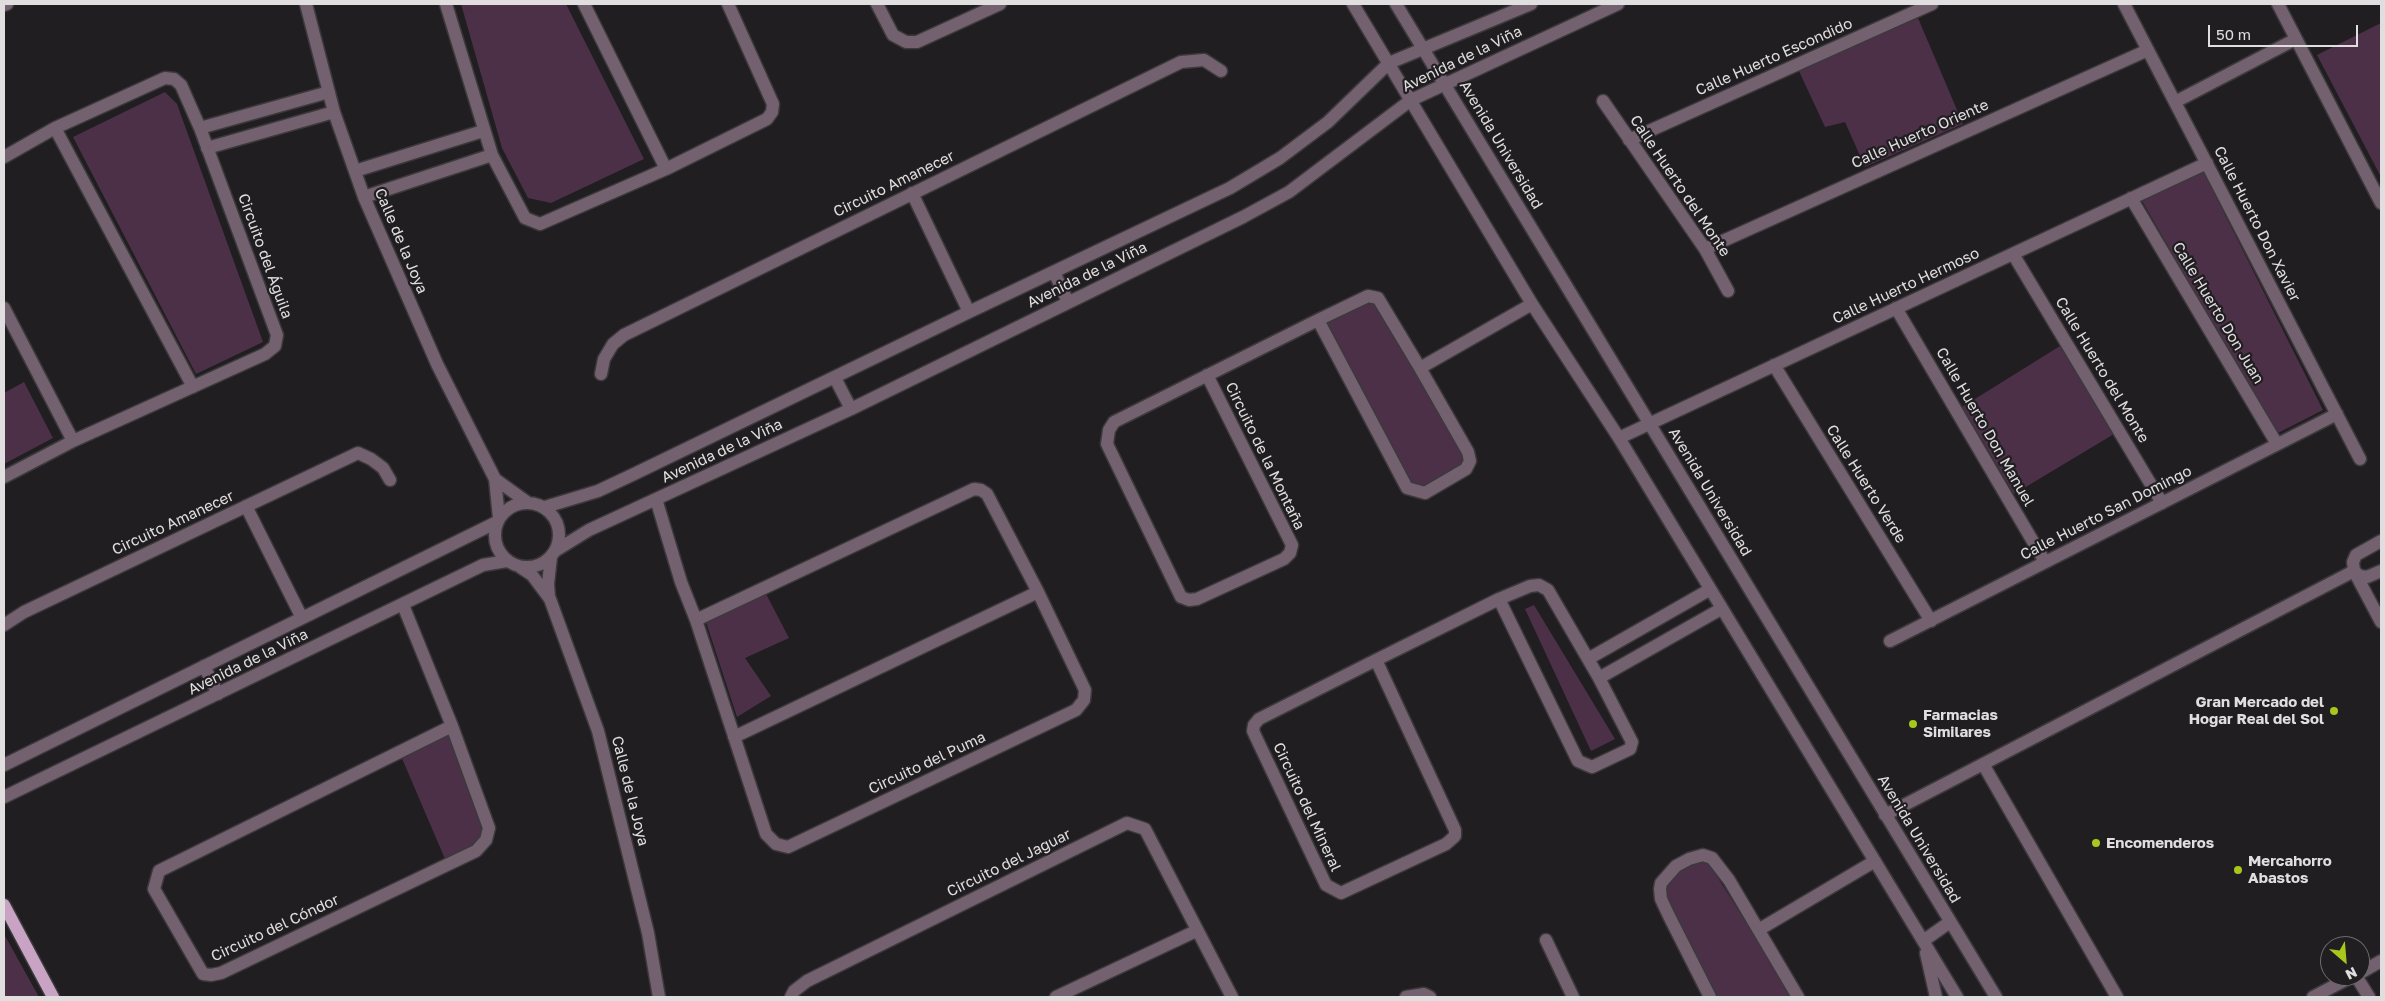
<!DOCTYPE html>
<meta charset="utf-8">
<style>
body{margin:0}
#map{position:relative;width:2385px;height:1001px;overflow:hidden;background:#211e21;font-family:"Golos Text",sans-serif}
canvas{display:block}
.frame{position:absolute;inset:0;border:5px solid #e1dee0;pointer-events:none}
.north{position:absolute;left:2320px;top:936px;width:50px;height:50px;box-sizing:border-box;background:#211e21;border:1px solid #6e6b6d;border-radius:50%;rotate:153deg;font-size:14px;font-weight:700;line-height:20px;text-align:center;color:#e1dee0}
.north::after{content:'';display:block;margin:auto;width:18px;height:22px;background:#a8c71c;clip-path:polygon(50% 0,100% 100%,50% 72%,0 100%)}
.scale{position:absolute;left:2208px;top:25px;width:150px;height:22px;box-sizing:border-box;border:2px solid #e1dee0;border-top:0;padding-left:6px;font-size:15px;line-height:18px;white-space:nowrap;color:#e1dee0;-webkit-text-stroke:4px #211e21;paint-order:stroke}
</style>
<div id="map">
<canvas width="2385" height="1001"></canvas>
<div class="frame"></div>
<div class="north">N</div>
<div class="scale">50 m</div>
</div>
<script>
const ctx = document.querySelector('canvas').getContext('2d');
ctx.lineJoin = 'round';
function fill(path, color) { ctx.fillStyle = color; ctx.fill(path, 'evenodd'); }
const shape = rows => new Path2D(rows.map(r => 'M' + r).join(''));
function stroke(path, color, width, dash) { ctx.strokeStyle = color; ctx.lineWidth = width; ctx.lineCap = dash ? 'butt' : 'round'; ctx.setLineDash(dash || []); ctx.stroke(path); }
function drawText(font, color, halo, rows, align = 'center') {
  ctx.font = font + ' "Golos Text",sans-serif'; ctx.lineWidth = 4.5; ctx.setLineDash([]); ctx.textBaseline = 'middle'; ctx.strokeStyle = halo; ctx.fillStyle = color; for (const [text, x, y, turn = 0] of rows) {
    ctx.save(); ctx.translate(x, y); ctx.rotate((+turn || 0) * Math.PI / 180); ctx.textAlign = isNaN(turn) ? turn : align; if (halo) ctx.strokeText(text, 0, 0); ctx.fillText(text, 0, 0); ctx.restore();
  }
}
fill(shape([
 [461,4,566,4,644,159,551,203,528,198,502,148],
 [1918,18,1963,124,1865,167,1845,122,1825,127,1798,69],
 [2381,23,2381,175,2380,175,2317,55],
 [165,92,177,104,263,342,196,374,73,137],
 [2203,171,2323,410,2276,434,2141,199],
 [1368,298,1375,300,1463,457,1462,467,1422,489,1408,485,1323,320],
 [2060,346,2114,434,2014,494,1962,407],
 [24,382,53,438,4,464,4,393],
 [763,588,789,638,745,658,771,696,737,717,706,622],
 [1534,605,1615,739,1591,751,1525,609],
 [450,731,483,832,479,847,445,859,401,756],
 [1689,862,1708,862,1793,997,1715,997,1664,898,1666,883],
 [4,934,39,997,4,997]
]), '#4b3048');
const minor = shape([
 [306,4,334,112,364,197,437,364,495,479,499,518],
 [446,4,492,155,525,218,540,224,666,169,767,119,772,112,773,104,728,4],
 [584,4,666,169],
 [877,4,893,35,906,42,917,42,1000,4],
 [1353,4,1532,304,1619,438,1957,997],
 [1396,4,1996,997],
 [2124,4,2360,459],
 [2278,4,2381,203],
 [4,5,7,4],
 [1603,101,1705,249,1728,291],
 [2175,102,2296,39],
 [55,128,193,387],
 [200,128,329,92],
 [1629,140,1932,4],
 [207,148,334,112],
 [4,157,55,128,165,78,174,79,181,85,200,128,277,335,275,346,265,354,73,441,4,477],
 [355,171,483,131],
 [912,193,969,312],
 [364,197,492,155],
 [2131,198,2277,444],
 [1705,249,2148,50],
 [2013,254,2162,503],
 [1054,272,1068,302],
 [4,308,73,441],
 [1896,308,2045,562],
 [1774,365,1931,621],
 [1420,368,1532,304],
 [601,374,604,359,613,344,624,335,1181,62,1204,60,1221,71],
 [1207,375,1292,545,1290,553,1284,559,1197,599,1189,600,1181,597,1107,444,1109,430,1114,422,1318,320,1368,296,1378,298,1420,368,1468,452,1470,461,1466,469,1425,493,1407,488,1318,320],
 [835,378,851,409],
 [1619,438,2207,163],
 [495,479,527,502],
 [656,499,681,582,696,620,766,834,776,844,788,847,1076,710,1084,700,1085,690,1038,592,987,494,981,490,974,489,696,620],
 '495 535a32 32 0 1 1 64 0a32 32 0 1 1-64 0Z',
 [246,506,302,618],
 [545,507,598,491,632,475,969,312,1230,188,1280,158,1328,122,1389,63,1531,4],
 [2381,541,2356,555,2353,562,2354,571,2381,622],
 [555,551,589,530,851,409,1243,217,1289,192,1411,100,1618,4],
 [520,567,532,575,550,599,598,731,648,933,659,997],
 [2354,571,2360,576,2367,577,2381,571],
 [549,596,548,584,551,557],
 [403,605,452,726,489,828,486,840,476,851,221,973,211,975,203,974,154,889,159,871,452,726],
 [4,625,24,612,358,453,371,459,383,468,390,480],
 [1890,641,2337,414],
 [1588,659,1709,590],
 [1376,660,1455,830,1455,836,1446,844,1341,893,1326,885,1253,731,1254,725,1259,719,1376,660,1499,599,1530,586,1539,585,1548,590,1599,678,1632,742,1630,749,1592,767,1578,761,1499,599],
 [204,666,218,694],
 [1599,678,1721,609],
 [734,737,1038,592],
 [1983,764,2117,997],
 [4,765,497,522],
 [4,797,483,565,507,561],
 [1885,815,2354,571],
 [1760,929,1875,861],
 [1546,940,1573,997],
 [1923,941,1950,922],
 [1926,953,1936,997],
 [2360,973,2381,961],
 [2356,976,2369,997],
 [791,997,794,991,807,981,1127,823,1145,829,1232,997],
 [1056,997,1196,931],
 [1406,997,1424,994,1430,997],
 [1710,997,1669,916,1661,899,1660,889,1661,883,1676,866,1689,859,1703,855,1712,858,1729,880,1798,997],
 [2313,997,2353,976]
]);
const major = shape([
 [4,905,53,997]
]);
stroke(minor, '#3c393c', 15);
stroke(major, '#3c393c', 15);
stroke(minor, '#736170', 12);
stroke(major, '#c8a3c3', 12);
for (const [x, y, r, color] of [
 [2334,711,5,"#a8c71c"],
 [1913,724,5,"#a8c71c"],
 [2096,843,5,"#a8c71c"],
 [2238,870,5,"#a8c71c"]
]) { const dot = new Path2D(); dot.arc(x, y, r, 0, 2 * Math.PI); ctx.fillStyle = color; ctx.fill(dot); stroke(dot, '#211e21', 2); }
drawText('15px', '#e1dee0', '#211e21', [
 ["Calle Huerto Escondido",1774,57,-24],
 ["Avenida de la Viña",1462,59,-26],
 ["Calle Huerto Oriente",1920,134,-24],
 ["Avenida Universidad",1501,145,59],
 ["Circuito Amanecer",894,184,-26],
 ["Calle Huerto del Monte",1680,186,56],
 ["Calle Huerto Don Xavier",2257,224,63],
 ["Calle de la Joya",401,241,67],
 ["Circuito del Águila",265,256,70],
 ["Avenida de la Viña",1087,275,-26],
 ["Calle Huerto Hermoso",1906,286,-25],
 ["Calle Huerto Don Juan",2218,313,59],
 ["Calle Huerto del Monte",2102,370,59],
 ["Calle Huerto Don Manuel",1985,427,60],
 ["Avenida de la Viña",722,451,-25],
 ["Circuito de la Montaña",1265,456,64],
 ["Calle Huerto Verde",1866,484,58],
 ["Avenida Universidad",1710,492,59],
 ["Calle Huerto San Domingo",2106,513,-27],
 ["Circuito Amanecer",173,523,-25],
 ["Avenida de la Viña",248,662,-26],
 ["Circuito del Puma",927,763,-25],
 ["Calle de la Joya",630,791,76],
 ["Circuito del Mineral",1307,807,65],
 ["Avenida Universidad",1919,839,59],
 ["Circuito del Jaguar",1009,863,-26],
 ["Circuito del Cóndor",275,928,-25]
]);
drawText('bold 15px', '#e1dee0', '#211e21', [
 ["Gran Mercado del",2324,702,"right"],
 ["Hogar Real del Sol",2324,719,"right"],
 ["Farmacias",1923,715],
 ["Similares",1923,732],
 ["Encomenderos",2106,843],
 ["Mercahorro",2248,861],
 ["Abastos",2248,878]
], 'left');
</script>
